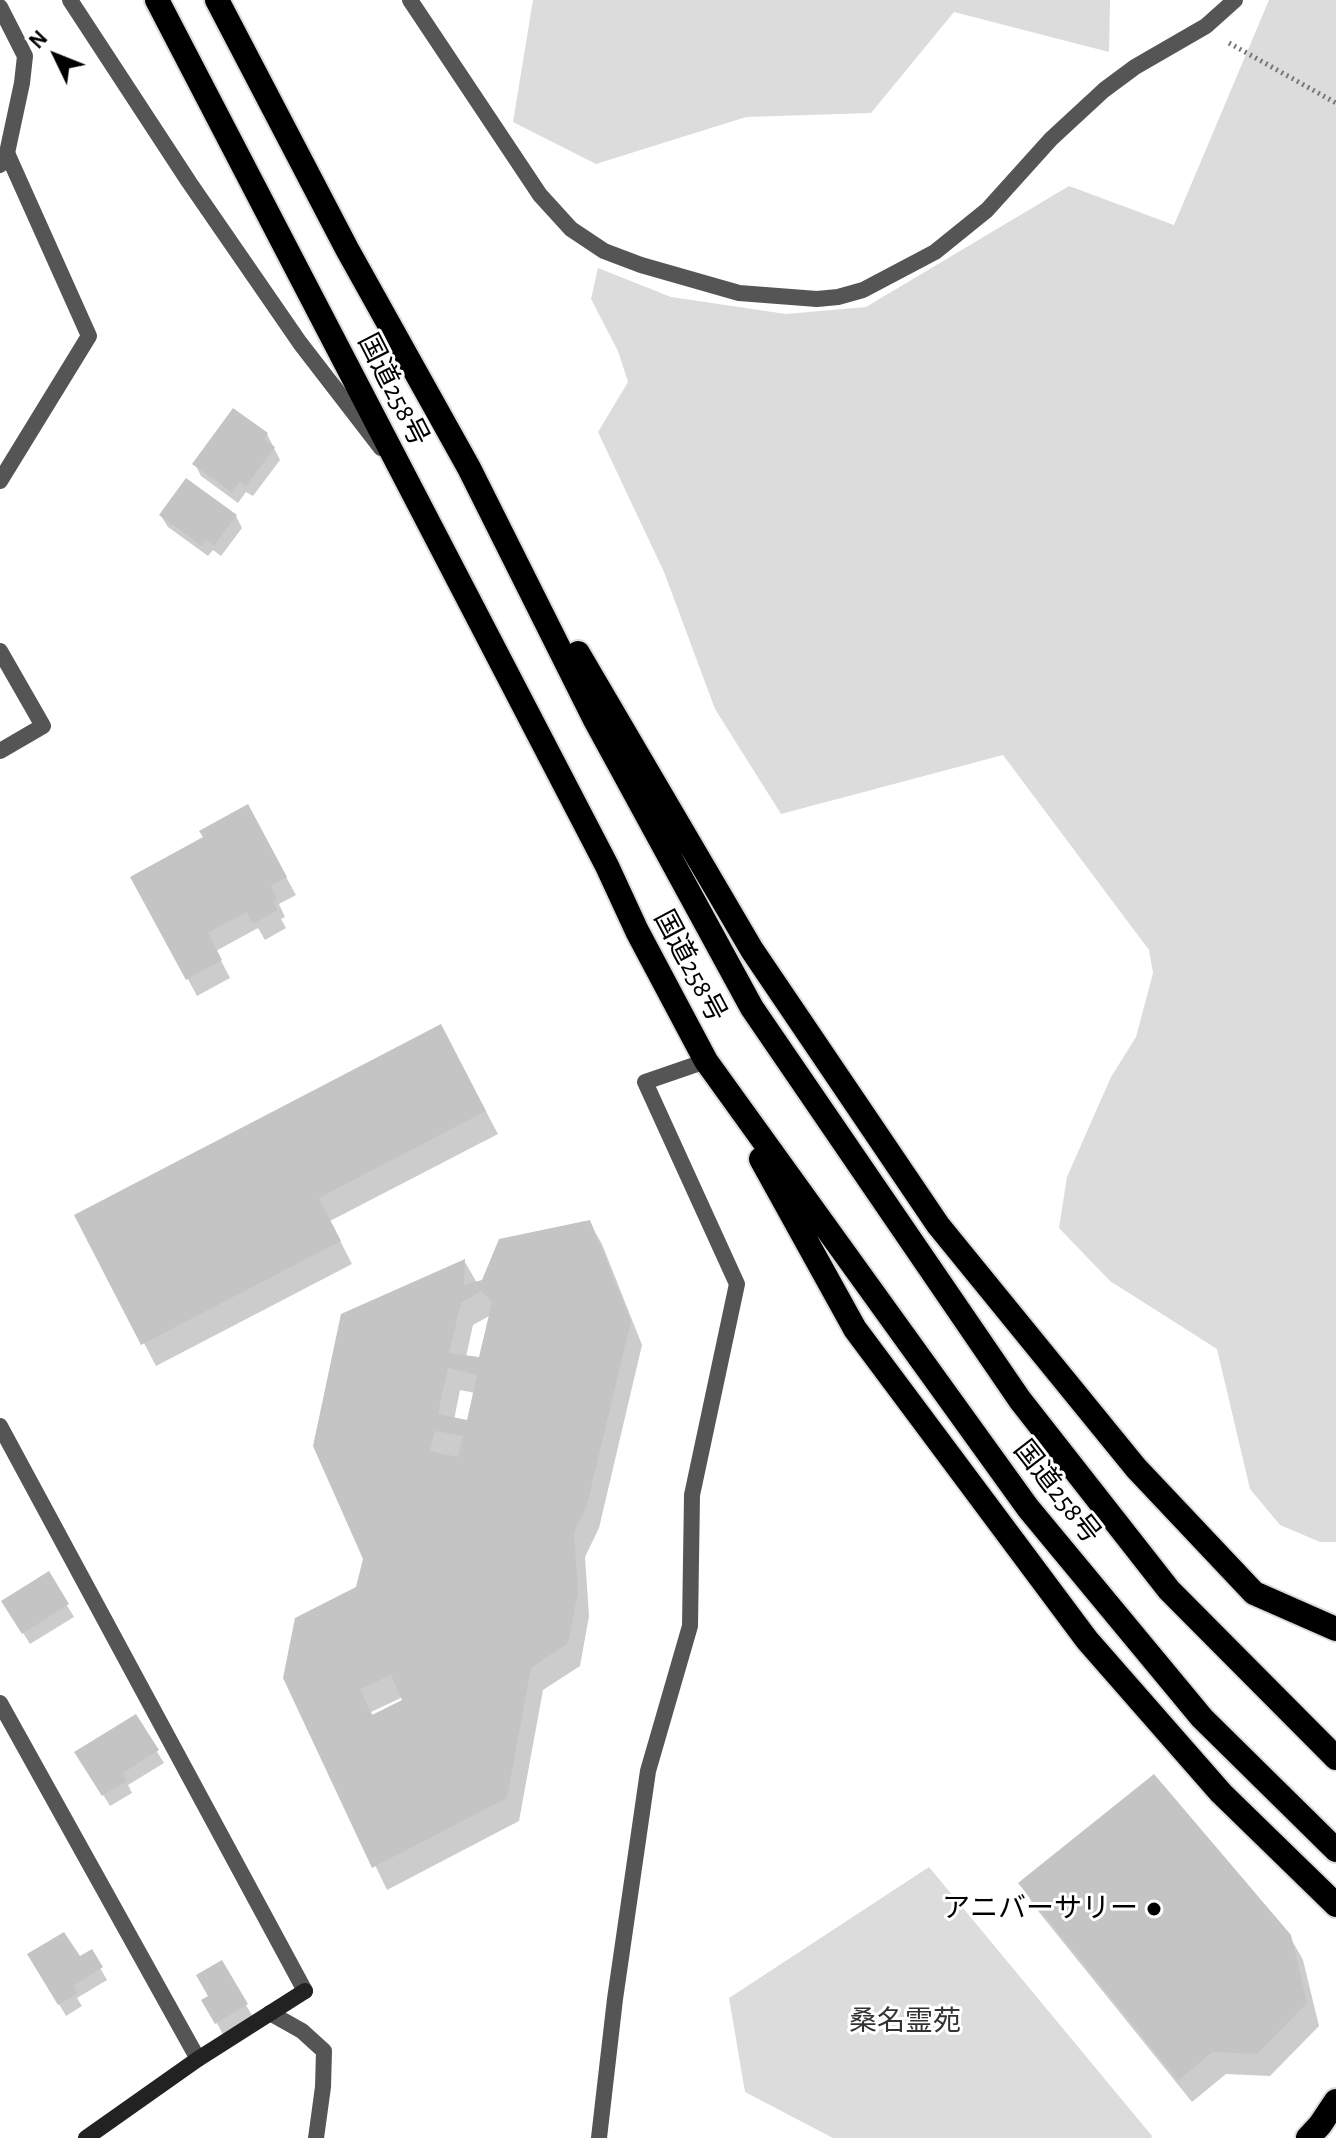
<!DOCTYPE html>
<meta charset="utf-8">
<style>
body{margin:0}
#map{position:relative;width:1336px;height:2138px;overflow:hidden;background:#fff;font-family:"Alegreya Sans",sans-serif}
canvas{display:block}
.north{position:absolute;left:16px;top:16px;width:80px;height:80px;-webkit-text-stroke:6px #fff;paint-order:stroke;rotate:313deg;font-size:22px;font-weight:700;line-height:32px;text-align:center;color:#000}
.north::after{content:'';display:block;margin:auto;width:28px;height:36px;background:#000;clip-path:polygon(50% 0,100% 100%,50% 72%,0 100%)}
</style>
<div id="map">
<canvas width="1336" height="2138"></canvas>
<div class="north">N</div>
</div>
<script>
const ctx = document.querySelector('canvas').getContext('2d');
ctx.lineJoin = 'round';
function fill(path, color) { ctx.fillStyle = color; ctx.fill(path, 'evenodd'); }
const shape = rows => new Path2D(rows.map(r => 'M' + r).join(''));
function stroke(path, color, width, dash) { ctx.strokeStyle = color; ctx.lineWidth = width; ctx.lineCap = dash ? 'butt' : 'round'; ctx.setLineDash(dash || []); ctx.stroke(path); }
function drawText(font, color, halo, rows, align = 'center') {
  ctx.font = font + ' "Alegreya Sans","Noto Sans JP",sans-serif'; ctx.lineWidth = 6; ctx.setLineDash([]); ctx.textBaseline = 'middle'; ctx.strokeStyle = halo; ctx.fillStyle = color; for (const [text, x, y, turn = 0] of rows) {
    ctx.save(); ctx.translate(x, y); ctx.rotate((+turn || 0) * Math.PI / 180); ctx.textAlign = isNaN(turn) ? turn : align; if (halo) ctx.strokeText(text, 0, 0); ctx.fillText(text, 0, 0); ctx.restore();
  }
}
fill(shape([
 [533,0,1110,0,1109,52,954,12,871,113,746,117,596,164,513,122],
 [1269,0,1336,0,1336,1542,1320,1542,1280,1525,1250,1489,1217,1349,1110,1281,1059,1228,1067,1177,1111,1077,1136,1037,1153,973,1149,950,1003,755,781,814,715,709,664,572,598,432,628,382,618,351,591,299,598,268,671,297,786,314,866,307,1069,186,1174,225],
 [929,1867,1152,2136,1151,2138,833,2138,745,2092,729,1998]
]), '#dcdcdc');
fill(shape([
 [267,434,280,460,253,496,246,492,238,503,201,476,195,464],
 [161,516,236,516,242,528,221,556,213,550,208,556,168,527],
 [257,824,296,895,279,904,285,917,281,919,286,928,265,940,258,928,216,951,230,978,197,996,133,877],
 [453,1049,498,1134,330,1221,352,1264,156,1366,77,1216],
 [589,1222,602,1244,642,1345,599,1528,585,1557,589,1616,580,1666,543,1690,519,1821,387,1890,285,1677,358,1589,465,1262,477,1283],
 [491,1315,481,1359,466,1357,473,1325],
 [460,1390,475,1393,468,1423,454,1420],
 [403,1697,405,1701,373,1716,371,1712],
 [48,1574,74,1617,30,1644,4,1602],
 [135,1716,164,1763,128,1785,132,1793,110,1806,77,1752],
 [1021,1884,1290,1937,1303,1960,1319,2026,1270,2076,1226,2074,1192,2102,1034,1906],
 [91,1952,107,1980,77,1998,82,2006,66,2016,30,1955,79,1959],
 [221,1963,253,2017,223,2034,204,2001,210,1997]
]), '#0003');
fill(shape([
 [233,408,268,433,264,439,275,447,246,486,240,482,231,492,192,464],
 [186,478,237,515,214,546,206,540,202,546,159,515],
 [248,804,287,877,271,886,277,899,273,901,278,910,253,924,247,912,208,933,222,960,186,980,130,877,203,837,199,831],
 [441,1024,486,1111,319,1198,341,1241,141,1345,74,1215],
 [590,1220,631,1321,587,1505,574,1533,578,1592,568,1643,531,1668,507,1798,372,1868,283,1678,295,1618,356,1587,363,1559,313,1446,341,1314,465,1259,464,1285,482,1280,499,1239],
 [481,1291,492,1302,479,1357,449,1353,461,1303],
 [448,1368,477,1375,467,1420,438,1414],
 [435,1431,463,1436,458,1457,430,1451],
 [391,1675,402,1700,372,1715,360,1689],
 [49,1571,69,1604,22,1634,1,1601],
 [136,1714,159,1750,123,1773,127,1781,102,1796,74,1752],
 [1154,1774,1291,1935,1307,2003,1257,2054,1212,2052,1178,2081,1018,1883],
 [64,1932,80,1956,92,1949,103,1967,73,1986,77,1994,58,2005,27,1954],
 [222,1960,248,2004,215,2024,201,2000,208,1996,196,1975]
]), '#c4c4c4');
const highway = shape([
 [157,0,607,866,637,931,706,1061,1028,1508,1202,1718,1336,1850],
 [217,0,347,249,469,468,594,718,752,1008,1020,1400,1169,1590,1336,1758],
 [578,653,752,950,938,1225,1136,1468,1254,1593,1336,1629],
 [761,1159,855,1329,1087,1640,1221,1793,1336,1905],
 [1308,2138,1320,2125,1336,2101]
]);
stroke(highway, '#dbdbdb', 28);
stroke(shape([
 [1229,43,1336,103]
]), '#777', 5, [2, 4]);
stroke(shape([
 [70,0,189,182,300,343,381,448],
 [0,7,25,56,22,83,7,153,0,165]
]), '#555', 16);
stroke(shape([
 [410,0,540,195,571,229,604,251,641,265,739,293,817,299,838,297,863,290,935,252,987,210,1051,139,1104,90,1135,67,1206,26,1235,0],
 [0,481,89,336,7,153],
 [0,651,43,726,0,751],
 [0,1426,305,1991],
 [0,1703,198,2059],
 [270,2013,302,2031,324,2051,323,2087,316,2138],
 [599,2138,615,1999,648,1771,690,1626,692,1495,737,1284,645,1082,706,1061]
]), '#555', 16);
stroke(shape([
 [86,2138,198,2059,305,1991]
]), '#222', 16);
stroke(highway, '#000', 24);
for (const [x, y, r, color] of [
 [1154,1909,8,"#000"]
]) { const dot = new Path2D(); dot.arc(x, y, r, 0, 2 * Math.PI); ctx.fillStyle = color; ctx.fill(dot); stroke(dot, '#fff', 3); }
drawText('28px', '#000', '#fff', [
 ["国道258号",393,390,63],
 ["国道258号",690,966,62],
 ["国道258号",1057,1492,52]
]);
drawText('28px', '#000', '#fff', [
 ["アニバーサリー",1138,1909]
], 'right');
drawText('28px', '#333', '#fff', [
 ["桑名霊苑",905,2022]
]);
</script>
